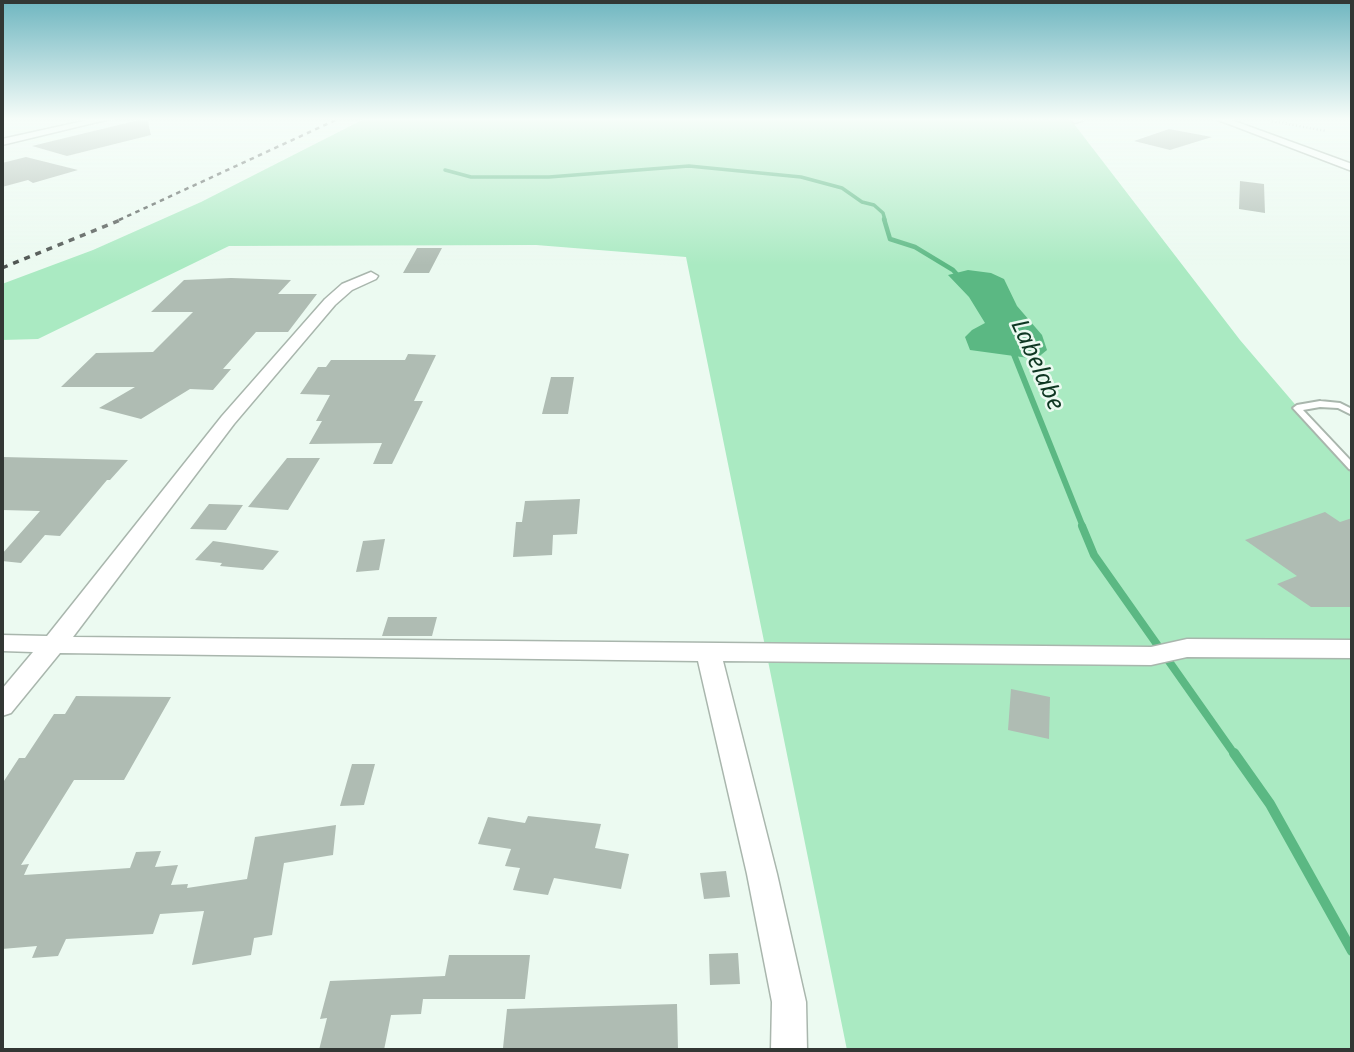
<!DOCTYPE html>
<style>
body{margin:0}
#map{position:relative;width:1354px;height:1052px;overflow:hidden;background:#ecfaf1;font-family:"Noto Sans",sans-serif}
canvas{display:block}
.frame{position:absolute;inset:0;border:4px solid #323734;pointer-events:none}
</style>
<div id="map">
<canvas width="1354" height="1052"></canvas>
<div class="frame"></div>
</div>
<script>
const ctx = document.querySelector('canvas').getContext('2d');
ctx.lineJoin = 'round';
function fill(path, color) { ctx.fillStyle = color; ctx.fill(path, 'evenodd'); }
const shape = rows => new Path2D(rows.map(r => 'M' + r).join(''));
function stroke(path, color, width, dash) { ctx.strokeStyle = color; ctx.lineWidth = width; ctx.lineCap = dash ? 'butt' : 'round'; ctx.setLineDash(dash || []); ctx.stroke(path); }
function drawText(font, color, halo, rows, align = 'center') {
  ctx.font = font + ' "Noto Sans",sans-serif'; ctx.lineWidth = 5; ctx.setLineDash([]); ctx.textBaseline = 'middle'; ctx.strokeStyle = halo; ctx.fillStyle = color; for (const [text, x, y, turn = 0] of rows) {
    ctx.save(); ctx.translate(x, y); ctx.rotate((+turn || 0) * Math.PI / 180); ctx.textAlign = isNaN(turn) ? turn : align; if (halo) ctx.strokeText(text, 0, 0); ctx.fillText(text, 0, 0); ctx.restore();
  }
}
fill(shape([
 [366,118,1071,120,1240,340,1352,471,1352,1050,847,1050,686,257,536,245,229,246,38,339,2,340,2,284,93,250,201,202]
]), '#aaeac2');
fill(shape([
 [968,270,991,273,1004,279,1017,306,1042,335,1047,350,1036,359,970,350,965,337,972,330,985,323,969,297,948,275]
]), '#5bb883');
stroke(shape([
 [445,170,471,177,549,177,689,166,801,177,842,188,862,202,874,205,883,213,885,220]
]), '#5bb883', 3.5);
stroke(shape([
 [884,219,890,239,915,247,953,270,961,279],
 [1012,350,1013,353]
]), '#5bb883', 4.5);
stroke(shape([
 [1013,352,1083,527]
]), '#5bb883', 6);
stroke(shape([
 [1082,526,1094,555,1235,755]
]), '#5bb883', 8);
stroke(shape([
 [1234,753,1270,804,1352,951]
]), '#5bb883', 10);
fill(shape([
 [147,118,151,135,67,156,32,146],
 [1169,129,1212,137,1170,150,1134,141],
 [26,157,78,170,33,183,28,180,2,187,2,163],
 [1240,181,1264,184,1265,213,1239,209],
 [417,248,442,248,429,273,403,273],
 [231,278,291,280,278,294,317,294,288,332,256,332,223,369,231,369,213,390,190,389,141,419,99,408,135,387,61,387,96,353,153,352,193,312,151,312,184,280],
 [408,354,436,355,414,401,423,401,392,464,373,464,382,443,309,444,322,421,316,421,330,395,300,394,318,367,326,367,331,360,405,360],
 [551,377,574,377,568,414,542,414],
 [2,457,128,460,110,480,107,480,60,536,45,535,21,563,2,561,2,554,40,511,2,510],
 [287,458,320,458,288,510,248,507],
 [580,499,577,534,553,535,552,555,513,557,516,522,522,522,525,501],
 [209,504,243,505,226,530,190,529],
 [1325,512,1340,522,1352,518,1352,607,1311,607,1277,584,1297,576,1245,540],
 [385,539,379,570,356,572,363,541],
 [213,541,234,544,279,551,263,570,220,566,222,563,195,560],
 [388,617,437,617,432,636,382,636],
 [1011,689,1050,697,1049,739,1008,730],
 [76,696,171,697,124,780,74,780,21,865,29,864,24,875,130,868,136,852,161,851,155,867,178,865,171,885,188,884,187,888,247,879,255,837,336,825,333,855,284,863,272,935,254,938,251,955,192,965,204,911,160,914,153,934,66,939,58,956,32,958,37,946,2,949,2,784,19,758,25,758,54,714,65,714],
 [352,764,375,764,364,805,340,806],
 [528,816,601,824,595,848,629,854,621,889,554,878,548,895,513,890,520,868,505,866,511,849,478,844,488,817,525,823],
 [726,871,730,897,704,899,700,873],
 [738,953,740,984,710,985,709,954],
 [449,955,530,955,525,999,423,999,421,1014,391,1015,384,1050,319,1050,327,1018,320,1019,330,981,445,976],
 [677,1004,678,1050,503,1048,507,1009]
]), '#afbcb3');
const service = shape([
 [1320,401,1340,403,1352,409,1352,415,1338,408,1320,407,1303,410,1352,462,1352,470,1349,469,1293,408,1297,405,1320,401]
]);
const minor = shape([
 [97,118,114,118,2,145,2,139,97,118],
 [1070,118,1080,118,1082,121,1074,123,1070,118],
 [1213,118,1226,118,1352,164,1352,171,1213,118],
 [371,272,378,276,376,279,352,290,335,305,234,424,73,637,1151,647,1187,639,1352,640,1352,658,1187,657,1151,665,723,661,777,874,806,1002,807,1050,771,1050,772,1002,747,874,698,661,60,653,11,713,2,716,2,689,33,652,2,651,2,635,47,636,222,416,325,299,342,284,371,272]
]);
stroke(service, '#a9b6ad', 4);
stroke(minor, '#a9b6ad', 3);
stroke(shape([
 [1272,121,1326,131]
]), '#aeb9b2', 2.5, [1, 2.5]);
fill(service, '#fff');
fill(minor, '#fff');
stroke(shape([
 [119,220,340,118]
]), '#4d5350', 2.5, [4.5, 4.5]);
stroke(shape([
 [2,268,123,219]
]), '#4d5350', 3.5, [6, 6]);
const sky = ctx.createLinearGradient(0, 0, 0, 265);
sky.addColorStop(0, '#6fb6c0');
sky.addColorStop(0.45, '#f6fdf9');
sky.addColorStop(1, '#f6fdf900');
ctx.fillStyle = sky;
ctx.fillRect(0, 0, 1354, 265);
drawText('italic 24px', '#0e3621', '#ecfaf1', [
 ["Labelabe",1037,365,66]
]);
</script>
